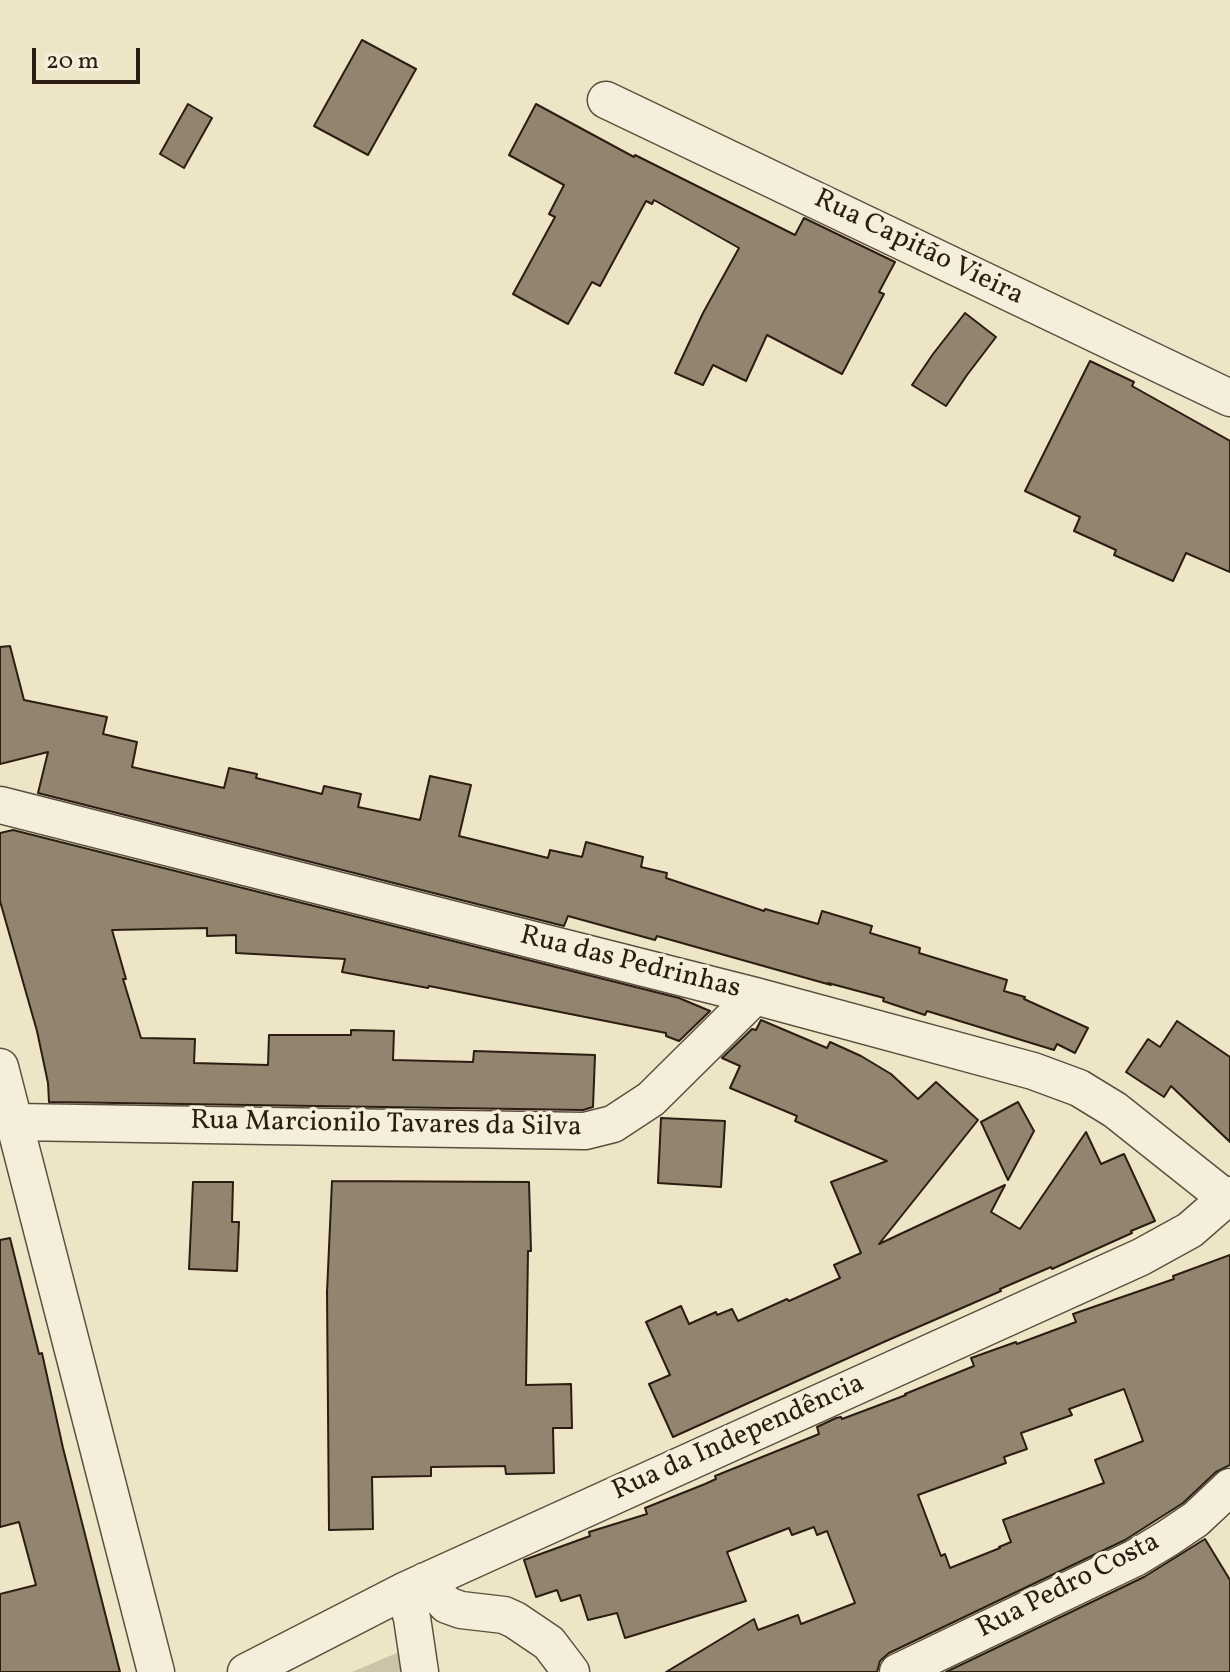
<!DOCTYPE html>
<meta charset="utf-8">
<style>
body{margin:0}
#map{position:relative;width:1230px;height:1672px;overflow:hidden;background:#eee5c6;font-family:Vollkorn,serif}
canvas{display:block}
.scale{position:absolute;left:32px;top:48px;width:108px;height:36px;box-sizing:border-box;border:4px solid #2c1d13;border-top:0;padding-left:10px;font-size:24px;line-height:28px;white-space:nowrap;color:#2c1d13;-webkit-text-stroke:6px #f4eeda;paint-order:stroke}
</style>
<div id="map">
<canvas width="1230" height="1672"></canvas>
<div class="scale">20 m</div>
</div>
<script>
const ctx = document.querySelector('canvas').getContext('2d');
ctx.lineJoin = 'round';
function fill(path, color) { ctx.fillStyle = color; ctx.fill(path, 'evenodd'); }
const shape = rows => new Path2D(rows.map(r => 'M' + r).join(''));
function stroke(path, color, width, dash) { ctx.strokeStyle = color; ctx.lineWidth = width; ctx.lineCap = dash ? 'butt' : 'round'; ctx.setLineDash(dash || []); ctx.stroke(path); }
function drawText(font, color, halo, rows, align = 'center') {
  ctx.font = font + ' Vollkorn,serif'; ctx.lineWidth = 7; ctx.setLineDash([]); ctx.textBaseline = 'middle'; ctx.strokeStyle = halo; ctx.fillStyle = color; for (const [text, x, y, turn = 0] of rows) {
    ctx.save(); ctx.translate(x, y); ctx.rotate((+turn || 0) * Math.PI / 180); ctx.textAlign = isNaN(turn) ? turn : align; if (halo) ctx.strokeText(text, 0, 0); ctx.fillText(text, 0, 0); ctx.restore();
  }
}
fill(shape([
 [404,1650,406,1672,352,1672]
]), '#cdc3a8');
const building = shape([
 [362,40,416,69,368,155,314,126,362,40],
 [188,104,212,118,184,168,160,154,188,104],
 [536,104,634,157,635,155,795,235,804,218,895,262,879,292,884,294,842,374,767,335,746,381,713,365,703,385,675,373,703,313,739,248,654,200,652,204,646,201,600,286,592,282,568,324,513,294,555,217,549,214,564,185,509,155,536,104],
 [965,313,996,337,967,375,946,406,912,385,933,354,965,313],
 [1090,361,1134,382,1132,386,1230,441,1230,572,1186,553,1173,581,1114,555,1116,550,1074,531,1080,517,1025,491,1090,361],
 [10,646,24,700,107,717,103,734,137,742,132,767,224,788,229,768,257,774,256,778,322,794,324,786,361,794,358,807,420,820,430,776,471,785,459,836,548,858,550,850,582,857,586,842,643,857,641,867,667,873,666,878,764,911,765,909,818,924,822,911,872,926,870,933,920,948,919,953,1007,980,1004,991,1025,997,1024,999,1088,1028,1075,1053,1057,1044,1054,1050,927,1011,925,1015,883,1001,884,998,828,983,831,985,657,936,655,940,568,916,564,926,38,793,48,752,0,764,0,647,10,646],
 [13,830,679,998,710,1011,679,1041,666,1036,666,1033,429,986,428,988,396,982,342,972,345,959,236,953,236,935,207,936,207,928,112,930,126,979,123,979,141,1038,195,1039,194,1063,268,1065,269,1035,351,1035,351,1030,394,1031,393,1060,473,1062,474,1051,595,1055,593,1107,583,1110,49,1102,48,1083,37,1031,0,901,0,833,13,830],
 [761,1020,827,1048,830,1042,861,1056,891,1074,918,1099,936,1082,978,1120,879,1244,1005,1185,991,1212,1020,1229,1086,1132,1101,1164,1124,1154,1155,1221,1131,1231,1132,1233,1052,1269,1051,1267,1000,1289,1001,1291,886,1341,673,1437,649,1384,670,1375,646,1322,681,1306,689,1324,716,1312,717,1315,732,1309,738,1321,787,1299,789,1301,840,1278,834,1265,861,1253,831,1182,887,1161,795,1121,797,1116,730,1088,740,1066,722,1058,752,1029,756,1030,761,1020],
 [1177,1021,1230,1057,1230,1142,1171,1086,1164,1097,1126,1072,1148,1039,1160,1047,1177,1021],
 [1018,1102,1034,1131,1008,1180,981,1122,1018,1102],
 [661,1118,725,1121,721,1187,658,1183,661,1118],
 [332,1181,529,1182,531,1251,528,1251,526,1385,571,1384,572,1428,553,1428,554,1473,506,1474,505,1466,431,1467,431,1476,372,1477,373,1529,329,1530,327,1292,332,1181],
 [193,1182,233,1182,232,1222,239,1222,237,1271,189,1269,193,1182],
 [10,1238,39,1354,42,1353,63,1448,120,1672,0,1672,0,1594,36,1585,19,1522,0,1527,0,1240,10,1238],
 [1230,1255,1230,1465,1216,1472,1183,1503,1125,1540,889,1653,880,1661,877,1672,666,1672,754,1619,758,1630,798,1615,801,1624,855,1603,827,1531,817,1535,814,1527,792,1535,789,1528,727,1552,746,1601,625,1638,617,1613,588,1620,580,1595,561,1601,557,1590,536,1597,524,1560,590,1536,589,1532,647,1514,645,1508,705,1484,716,1479,715,1476,819,1434,817,1427,836,1418,841,1417,842,1419,906,1395,905,1394,974,1366,971,1358,1016,1342,1017,1344,1076,1322,1073,1314,1174,1279,1173,1276,1230,1255],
 [1124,1389,1143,1441,1095,1460,1104,1483,1003,1520,1011,1542,999,1547,1000,1548,950,1568,945,1554,941,1556,918,1495,1006,1463,1004,1457,1027,1449,1021,1433,1072,1415,1069,1409,1124,1389],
 [1205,1539,1230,1580,1230,1672,946,1672,1144,1577,1205,1539]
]);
fill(building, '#918570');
stroke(building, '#2c1d13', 2);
const minor = shape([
 [606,100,1230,398],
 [0,805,755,996,1033,1071,1079,1088,1115,1110,1227,1199],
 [0,1067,156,1672],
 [15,1122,585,1131,613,1124,651,1099,755,996],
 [425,1581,447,1605,461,1610,504,1615,515,1620,549,1643,571,1672],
 [404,1591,412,1618,420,1672],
 [246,1672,404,1591,1141,1257,1190,1230,1230,1195],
 [898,1672,1135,1558,1168,1538,1196,1519,1230,1487]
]);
stroke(minor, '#5c4f40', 39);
stroke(minor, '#f4eeda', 36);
drawText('28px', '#2c1d13', '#f4eeda', [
 ["Rua Capitão Vieira",918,249,26],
 ["Rua das Pedrinhas",630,964,14],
 ["Rua Marcionilo Tavares da Silva",386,1126,1],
 ["Rua da Independência",739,1439,-24],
 ["Rua Pedro Costa",1069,1587,-27]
]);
</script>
